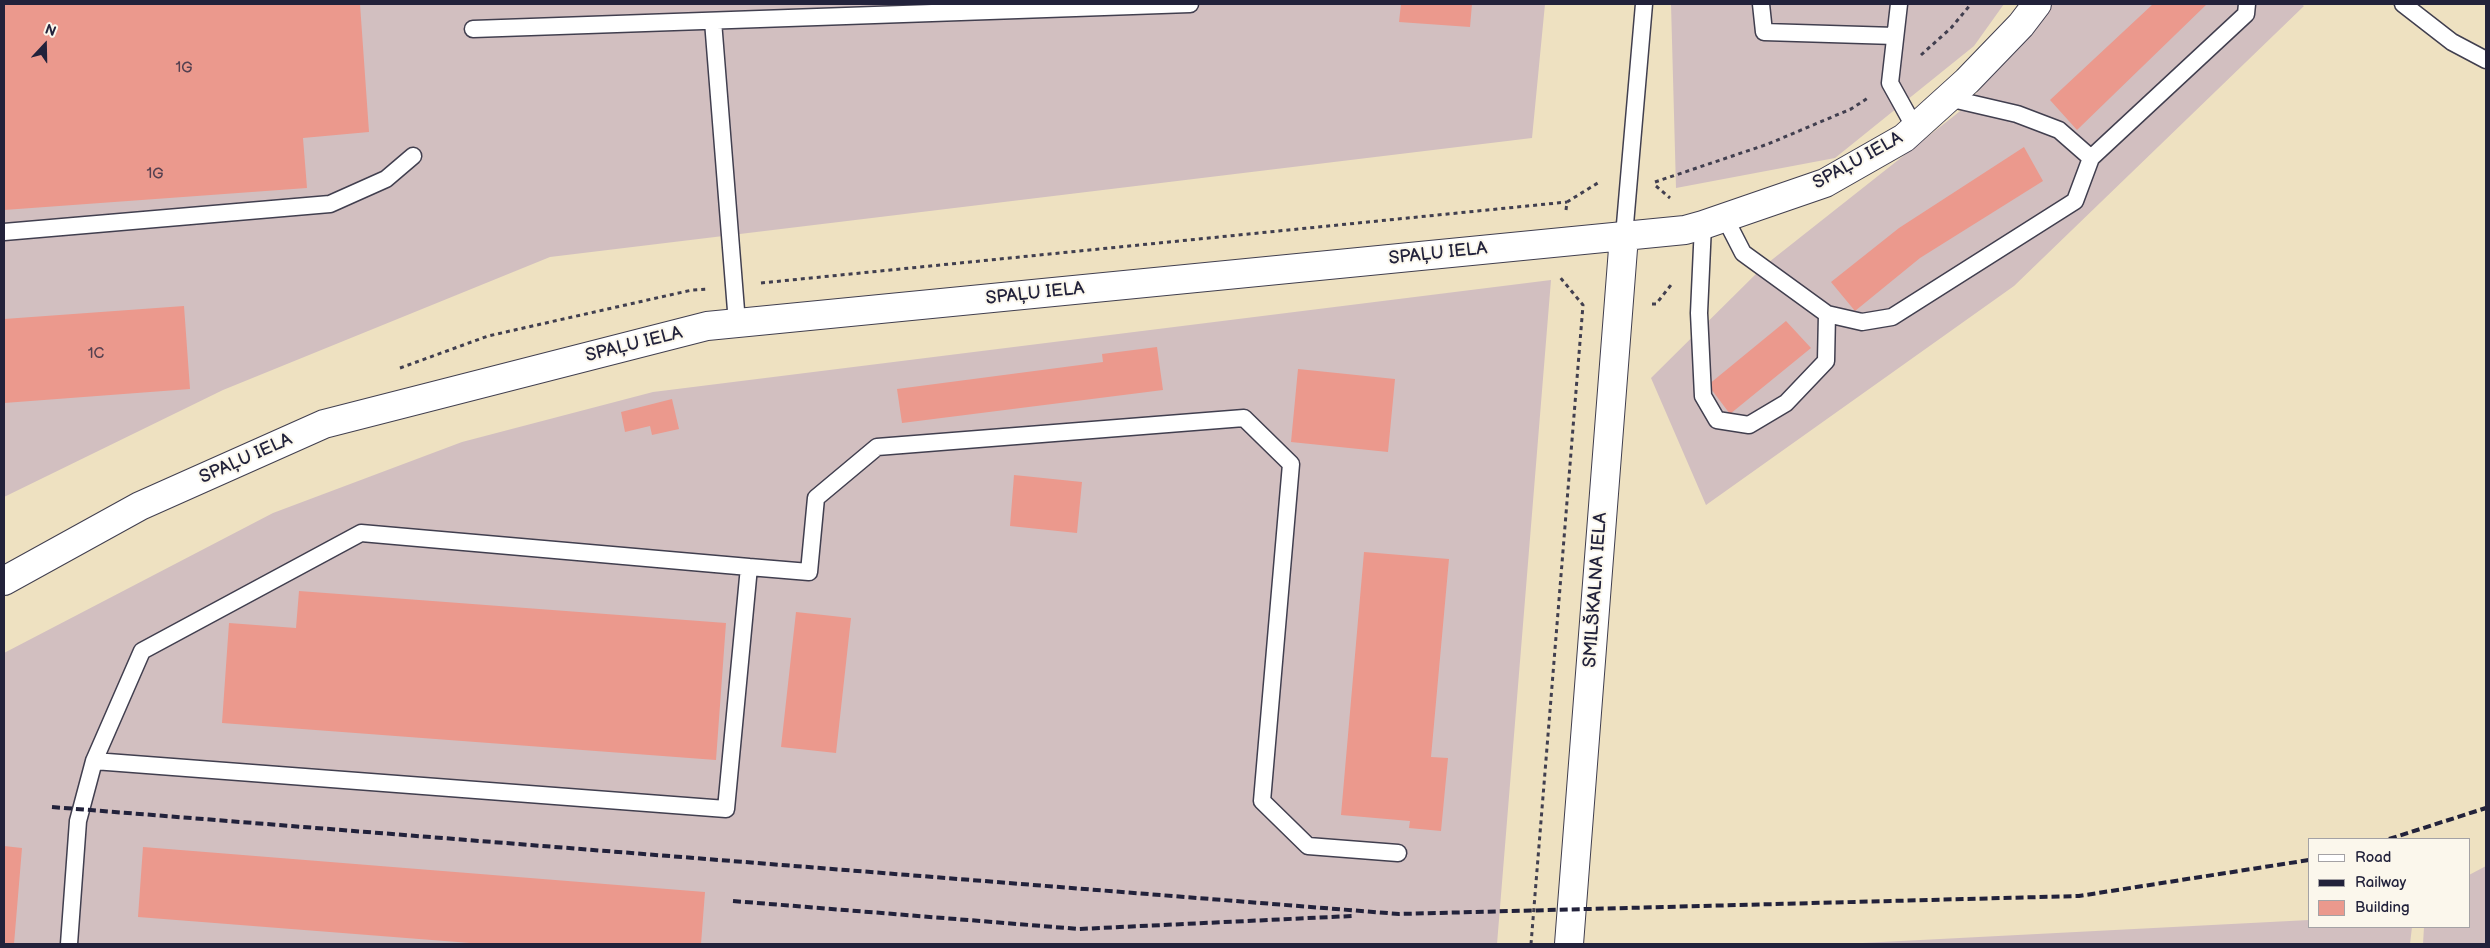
<!DOCTYPE html>
<meta charset="utf-8">
<style>
body{margin:0}
#map{position:relative;width:2490px;height:948px;overflow:hidden;background:#eee1c1;font-family:"Balsamiq Sans",sans-serif}
canvas{display:block}
.frame{position:absolute;inset:0;border:5px solid #22223b;pointer-events:none}
.legend{position:absolute;left:2308px;top:838px;width:162px;height:90px;box-sizing:border-box;background:#fbf7ec;border:1px solid #a4a2a5;margin:0;padding:6px 9px;list-style:none;font-size:15px;color:#22223b}
.legend li{display:flex;align-items:center;gap:10px;height:25px}
.legend b{width:25px;border:1px solid #a4a2a5}
.north{position:absolute;left:20px;top:20px;width:50px;height:50px;-webkit-text-stroke:4px #fbf7ec;paint-order:stroke;rotate:21deg;font-size:14px;font-weight:700;line-height:20px;text-align:center;color:#22223b}
.north::after{content:'';display:block;margin:auto;width:18px;height:22px;background:#22223b;clip-path:polygon(50% 0,100% 100%,50% 72%,0 100%)}
</style>
<div id="map">
<canvas width="2490" height="948"></canvas>
<div class="frame"></div>
<ul class="legend">
<li><b style="height:6px;background:#fff"></b>Road</li>
<li><b style="height:6px;background:#22223b"></b>Railway</li>
<li><b style="height:14px;background:#eb998d"></b>Building</li>
</ul>
<div class="north">N</div>
</div>
<script>
const ctx = document.querySelector('canvas').getContext('2d');
ctx.lineJoin = 'round';
function fill(path, color) { ctx.fillStyle = color; ctx.fill(path, 'evenodd'); }
const shape = rows => new Path2D(rows.map(r => 'M' + r).join(''));
function stroke(path, color, width, dash) { ctx.strokeStyle = color; ctx.lineWidth = width; ctx.lineCap = dash ? 'butt' : 'round'; ctx.setLineDash(dash || []); ctx.stroke(path); }
function drawText(font, color, halo, rows, align = 'center') {
  ctx.font = font + ' "Balsamiq Sans",sans-serif'; ctx.lineWidth = 4; ctx.setLineDash([]); ctx.textBaseline = 'middle'; ctx.strokeStyle = halo; ctx.fillStyle = color; for (const [text, x, y, turn = 0] of rows) {
    ctx.save(); ctx.translate(x, y); ctx.rotate((+turn || 0) * Math.PI / 180); ctx.textAlign = isNaN(turn) ? turn : align; if (halo) ctx.strokeText(text, 0, 0); ctx.fillText(text, 0, 0); ctx.restore();
  }
}
fill(shape([
 [4,4,1545,4,1532,138,550,257,223,390,4,497],
 [1671,4,2004,4,1974,46,1835,158,1676,188],
 [2052,4,2301,4,2304,6,2014,286,1706,505,1651,378,1764,266,1964,108],
 [1551,280,1497,944,4,944,4,653,273,513,462,442,653,392],
 [2486,866,2486,944,2423,944,2424,927,2469,927,2469,875],
 [2309,920,2309,927,2412,927,2410,944,1843,944]
]), '#d2bfc0');
fill(shape([
 [4,4,360,4,369,132,303,138,307,188,4,210],
 [1401,4,1472,4,1470,27,1399,22],
 [2153,4,2207,4,2077,130,2050,100],
 [2024,147,2043,181,1920,258,1855,311,1831,282,1899,228],
 [184,306,190,389,4,403,4,319],
 [1786,321,1811,348,1730,414,1708,385],
 [1157,347,1163,390,902,423,897,389,1103,362,1102,354],
 [1298,369,1395,379,1388,452,1291,442],
 [672,399,679,429,652,435,650,426,625,432,621,412],
 [1014,475,1082,482,1077,533,1010,526],
 [1364,552,1449,559,1431,757,1448,758,1441,831,1409,828,1410,821,1341,815],
 [299,591,726,623,716,760,222,723,229,623,296,628],
 [796,612,851,618,836,753,781,747],
 [4,846,22,848,14,944,4,944],
 [143,847,705,892,701,944,483,944,138,917]
]), '#eb998d');
const lane = shape([
 [1761,4,1764,32,1895,36],
 [1899,4,1890,83,1915,128],
 [2403,4,2452,42,2486,60],
 [713,21,737,323],
 [473,29,1190,4],
 [1948,98,2017,114,2059,130,2091,158],
 [1725,218,1743,253,1827,314,1862,322,1892,317,2075,201,2091,158,2246,14,2247,4],
 [1703,225,1699,313,1703,396,1717,420,1749,425,1786,403,1826,361,1827,314],
 [4,232,330,204,386,179,413,156],
 [1624,236,1644,4],
 [94,761,726,809,749,567,809,572,816,498,877,447,1244,418,1291,464,1262,801,1308,846,1398,853],
 [69,944,78,821,94,761,142,651,361,533,749,567]
]);
const street = shape([
 [4,581,140,506,324,424,707,326,1685,230,1703,225,1825,183,1904,138,1967,81,2021,25,2037,4],
 [1569,944,1624,236]
]);
stroke(lane, '#413f4f', 19);
stroke(street, '#413f4f', 30);
stroke(shape([
 [1921,55,1951,28,1971,4],
 [1655,182,1768,144,1851,109,1868,98],
 [1656,186,1670,198],
 [1566,210,1567,202,1601,181],
 [761,283,1567,202],
 [1652,304,1656,304,1671,285],
 [400,368,488,336,692,290,708,289],
 [1531,944,1583,305,1559,276]
]), '#413f4f', 3, [4, 4]);
stroke(lane, '#fff', 16);
stroke(street, '#fff', 28);
stroke(shape([
 [52,807,1399,914,2079,896,2309,860],
 [2389,839,2486,808],
 [733,901,1079,929,1352,916]
]), '#22223b', 4, [8, 4]);
drawText('15px', '#544050', null, [
 ["1G",184,68],
 ["1G",155,174],
 ["1C",96,354]
]);
drawText('18px', '#22223b', '#fbf7ec', [
 ["SPAĻU IELA",1858,161,-29],
 ["SPAĻU IELA",1438,254,-6],
 ["SPAĻU IELA",1035,294,-6],
 ["SPAĻU IELA",634,345,-14],
 ["SPAĻU IELA",246,459,-24],
 ["SMILŠKALNA IELA",1596,590,-86]
]);
</script>
